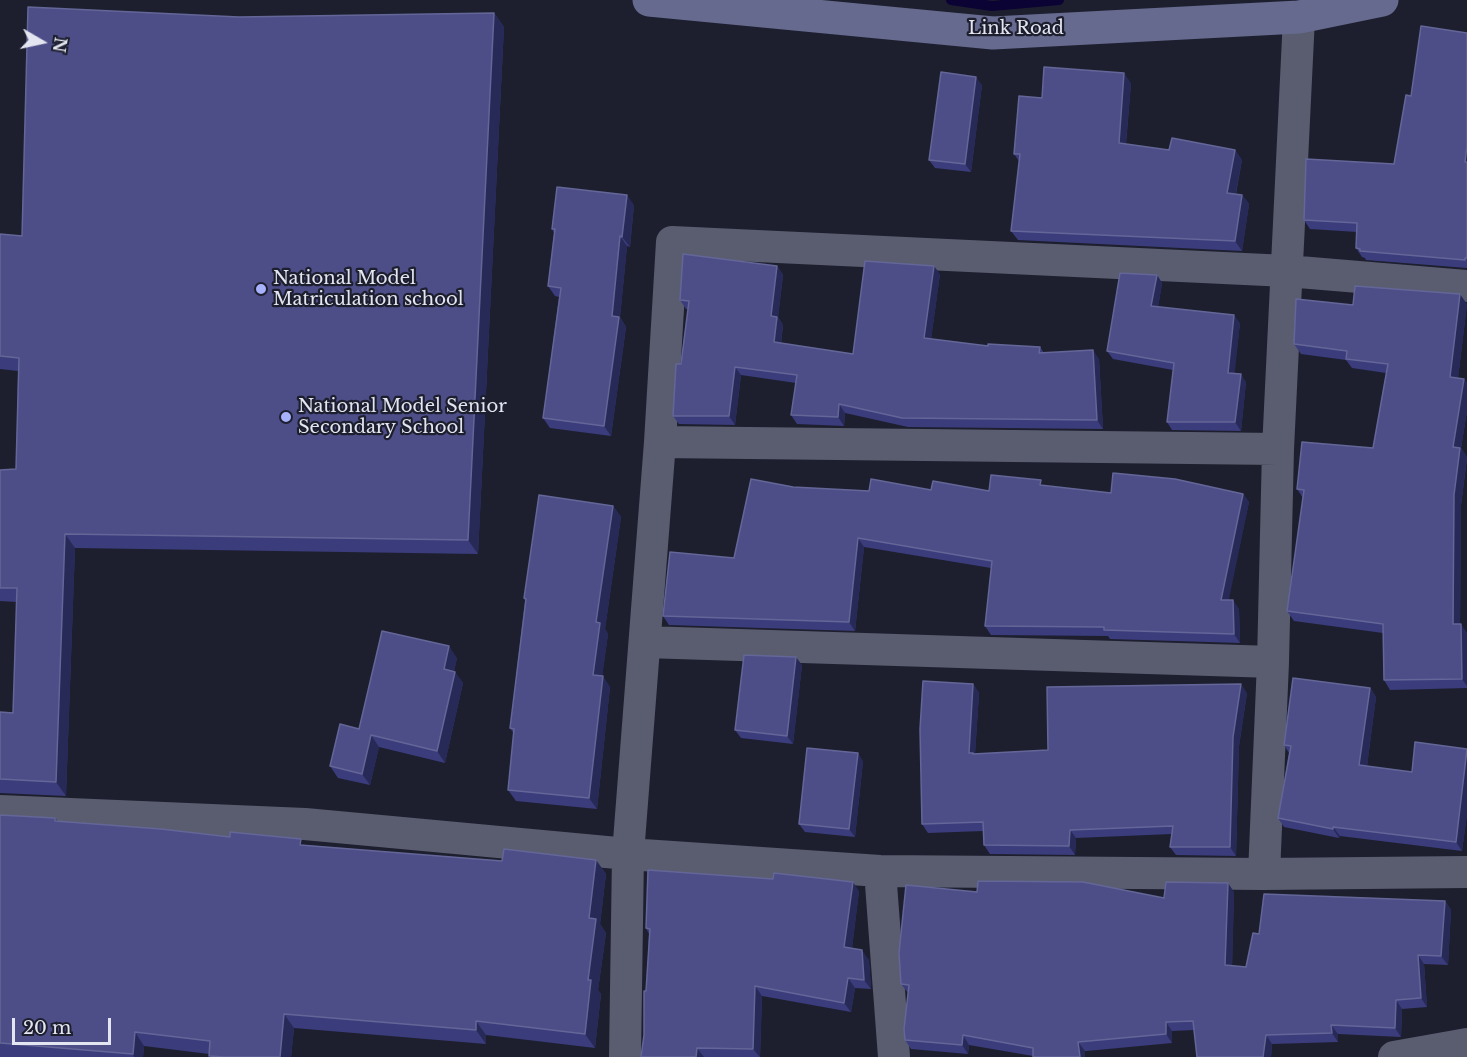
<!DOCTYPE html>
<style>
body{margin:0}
#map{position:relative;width:1467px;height:1057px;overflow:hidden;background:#1d1f2f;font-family:"Libre Baskerville",serif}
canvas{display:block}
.north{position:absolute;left:12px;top:12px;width:60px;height:60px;-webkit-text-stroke:4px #1d1f2f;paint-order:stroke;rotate:99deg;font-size:16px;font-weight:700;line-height:24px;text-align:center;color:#e3e5f0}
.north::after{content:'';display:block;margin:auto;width:21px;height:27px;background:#e3e5f0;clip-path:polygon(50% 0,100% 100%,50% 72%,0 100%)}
.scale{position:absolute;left:12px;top:1018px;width:99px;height:27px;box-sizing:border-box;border:3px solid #e3e5f0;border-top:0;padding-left:8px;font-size:18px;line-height:21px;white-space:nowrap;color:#e3e5f0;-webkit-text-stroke:4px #1d1f2f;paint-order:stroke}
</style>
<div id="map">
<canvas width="1467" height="1057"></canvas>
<div class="north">N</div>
<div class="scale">20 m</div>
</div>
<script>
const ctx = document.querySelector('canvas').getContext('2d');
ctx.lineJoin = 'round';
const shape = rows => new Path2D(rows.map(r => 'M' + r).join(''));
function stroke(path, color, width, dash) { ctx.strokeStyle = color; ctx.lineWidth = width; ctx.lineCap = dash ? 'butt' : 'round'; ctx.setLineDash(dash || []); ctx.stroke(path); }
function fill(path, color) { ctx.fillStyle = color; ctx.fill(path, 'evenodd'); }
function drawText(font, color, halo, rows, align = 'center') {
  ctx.font = font + ' "Libre Baskerville",serif'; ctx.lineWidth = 4.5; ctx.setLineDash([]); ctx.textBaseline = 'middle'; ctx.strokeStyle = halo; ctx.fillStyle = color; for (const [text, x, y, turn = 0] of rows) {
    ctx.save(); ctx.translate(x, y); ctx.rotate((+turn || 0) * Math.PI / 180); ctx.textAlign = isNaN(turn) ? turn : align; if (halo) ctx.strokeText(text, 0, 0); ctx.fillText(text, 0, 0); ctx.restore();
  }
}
stroke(shape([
 [951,0,992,6,1059,0]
]), '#0a0334', 10);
stroke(shape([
 [660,442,1278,449],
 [645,642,1273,662],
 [0,811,305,824,628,854,880,871,1264,874,1467,872],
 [880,871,894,1057],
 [1264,874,1273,662,1278,449,1299,17],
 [625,1057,628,854,660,442,672,242,1287,271,1467,286],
 [1394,1057,1467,1044]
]), '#5a5d6f', 32);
stroke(shape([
 [649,0,993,33,1299,17,1382,0]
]), '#666a8e', 33);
fill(shape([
 [494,13,504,27,478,554,75,548,66,796,0,793,0,712,13,713,17,602,0,601,0,470,16,469,18,371,0,369,0,234,22,236,239,17],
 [1467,33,1467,268,1366,260,1365,258,1362,257,1356,248,1357,232,1310,229,1304,220,1394,164,1411,96],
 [1131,83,1126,144,1169,150,1235,150,1242,160,1236,194,1242,195,1249,204,1242,251,1018,240,1011,231,1019,161,1014,154,1042,98],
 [982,85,971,172,935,168,929,160],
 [634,205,630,247,627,246,620,317,626,327,611,436,550,428,543,418,559,297,555,296,548,286,554,233,552,229],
 [777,266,783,275,778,317,783,325,781,344,853,354,940,274,931,339,988,346,1040,347,1044,353,1099,359,1103,429,908,427,845,413,844,426,797,424,791,415,796,383,741,375,735,425,679,424,673,416,688,309,686,309,680,300],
 [1157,275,1162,283,1158,307,1240,323,1234,373,1246,382,1241,431,1172,430,1167,422,1173,370,1113,359,1107,351],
 [1467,304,1458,378,1464,379,1467,383,1467,411,1461,448,1467,457,1467,459,1461,505,1460,624,1467,633,1467,688,1390,690,1384,680,1383,633,1294,621,1287,611,1303,498,1297,489,1373,448,1386,373,1352,368,1346,360,1301,354,1294,344,1353,305],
 [1045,486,1111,493,1243,494,1249,502,1228,600,1239,609,1240,643,1110,639,1108,636,991,635,985,626,991,568,864,547,855,631,669,625,663,616,734,558,793,487,869,491,931,490,989,491],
 [613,506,621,517,605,629,608,634,602,676,610,687,597,809,516,801,508,790,514,734,510,728,525,601,524,598],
 [457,658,454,671,463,683,445,763,379,747,370,785,338,778,330,766,359,729],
 [802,665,793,744,741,738,735,730],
 [973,684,979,693,975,754,1048,750,1247,693,1239,746,1236,856,1176,855,1170,847,1172,834,1076,838,1075,855,990,854,984,845,983,831,928,833,922,824],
 [1370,688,1376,697,1367,766,1412,772,1467,749,1467,814,1462,851,1340,836,1339,838,1284,827,1278,818,1289,753,1284,745],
 [863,761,855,837,805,832,799,824],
 [0,815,55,818,58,821,305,845,502,861,596,860,606,874,600,924,606,933,598,990,601,994,595,1048,486,1035,486,1044,294,1028,291,1057,210,1057,209,1054,144,1046,143,1057,0,1057],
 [859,891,852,948,869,960,871,989,855,988,851,1012,762,996,760,1057,641,1057,644,1035,649,934,646,928],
 [977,892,1164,898,1234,892,1232,966,1246,967,1259,934,1445,901,1451,910,1448,965,1424,964,1427,1007,1402,1009,1401,1037,1338,1034,1338,1042,1272,1044,1271,1057,1197,1057,1194,1030,1172,1031,1172,1043,1033,1056,969,1045,968,1054,911,1049,905,1040,908,993,901,984]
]), '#3b3c7b');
fill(shape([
 [494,13,504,27,478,554,468,540],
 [1124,73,1131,83,1125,153,1119,143],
 [976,77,982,85,971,172,965,164],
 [1467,146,1467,165,1465,162],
 [1235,150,1242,160,1234,202,1227,193],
 [627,195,634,205,630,247,622,237],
 [1242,195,1249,204,1242,251,1235,241],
 [620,236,627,246,620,317,626,327,611,436,604,426,612,316],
 [777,266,783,275,778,317,783,325,780,351,774,342,771,316],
 [934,266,940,274,930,347,924,338],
 [1157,275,1162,283,1157,314,1151,306],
 [1460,294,1467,304,1457,386,1450,377],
 [1234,315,1240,323,1234,381,1228,373],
 [1093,350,1099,359,1103,429,1097,420],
 [735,367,741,375,735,425,729,416],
 [1241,374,1246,382,1241,431,1235,422],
 [1464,379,1467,383,1467,411,1461,448,1467,457,1461,505,1460,634,1453,624,1453,447],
 [839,404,845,413,844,426,838,417],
 [1243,494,1249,502,1227,609,1221,600],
 [613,506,621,517,605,629,608,634,601,686,593,675,596,622],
 [65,534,75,548,66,796,56,782],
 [858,538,864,547,855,631,849,622],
 [1233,600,1239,609,1240,643,1234,634],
 [1461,624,1467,633,1467,686,1462,679],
 [449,646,457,658,452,681,444,669],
 [796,657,802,665,793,744,787,736],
 [455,672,463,683,445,763,437,751],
 [603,676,610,687,597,809,589,798],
 [973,684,979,693,975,755,969,753],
 [1241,684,1247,693,1239,746,1236,856,1230,847,1233,737],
 [1370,688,1376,697,1366,774,1359,765],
 [371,735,379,747,370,785,362,774],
 [858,753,863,761,855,837,849,829],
 [1467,753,1467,814,1462,851,1456,842],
 [1333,827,1340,836,1339,838,1333,829],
 [1070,830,1076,838,1075,855,1069,846],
 [596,860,606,874,600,924,606,933,598,990,601,994,595,1048,585,1034,589,918],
 [853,882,859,891,851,957,844,947],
 [1228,883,1234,892,1232,974,1225,965],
 [1445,901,1451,910,1448,965,1441,956],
 [862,950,869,960,871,989,864,980],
 [1418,955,1424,964,1427,1007,1421,998],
 [848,978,855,988,851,1012,844,1003],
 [755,986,762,996,760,1057,753,1049],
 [1396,1000,1402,1009,1401,1037,1395,1028],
 [284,1014,294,1028,291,1057,280,1057],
 [476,1021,486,1035,486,1044,476,1030],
 [1166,1022,1172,1031,1172,1043,1166,1034],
 [1331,1025,1338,1034,1338,1042,1332,1033],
 [135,1032,144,1046,143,1057,134,1057,133,1054],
 [963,1035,969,1045,968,1054,962,1045],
 [1266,1035,1272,1044,1271,1057,1263,1057],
 [1078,1042,1085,1051,1085,1057,1080,1057],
 [697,1048,704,1057,696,1057]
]), '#272957');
const building = shape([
 [28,7,239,17,494,13,468,540,65,534,56,782,0,779,0,712,13,713,17,588,0,588,0,470,16,469,19,358,0,356,0,234,22,236,28,7],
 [1421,26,1467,33,1467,146,1465,162,1467,162,1467,258,1465,258,1465,260,1360,251,1360,249,1356,248,1357,223,1304,220,1306,159,1394,164,1406,95,1411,96,1421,26],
 [1044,67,1124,73,1119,143,1169,150,1172,138,1235,150,1227,193,1242,195,1235,241,1011,231,1020,154,1014,154,1019,96,1042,98,1044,67],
 [941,72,976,77,965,164,929,160,941,72],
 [557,187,627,195,622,237,620,236,612,316,619,317,604,426,543,418,561,288,548,286,555,229,552,229,557,187],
 [683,254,777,266,771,316,777,317,774,342,853,354,865,261,934,266,924,338,988,346,988,344,1040,347,1039,353,1093,350,1097,420,902,418,839,404,838,417,791,415,797,375,735,367,729,416,673,416,676,364,681,364,689,301,680,300,683,254],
 [1120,273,1157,275,1151,306,1234,315,1228,373,1241,374,1235,422,1167,422,1174,363,1107,351,1120,273],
 [1355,286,1460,294,1450,377,1464,379,1453,447,1460,448,1454,495,1453,624,1461,624,1462,679,1384,680,1383,624,1287,611,1304,490,1297,489,1302,442,1373,448,1388,364,1346,359,1347,351,1294,344,1296,299,1353,305,1355,286],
 [1113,473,1175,479,1243,494,1221,600,1233,600,1234,634,1104,630,1104,627,985,626,992,561,858,538,849,622,663,616,670,552,734,558,751,479,793,487,869,491,871,479,931,490,933,481,989,491,991,475,1041,480,1040,485,1111,493,1113,473],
 [539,495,613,506,596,622,600,623,593,675,603,676,589,798,508,790,514,729,510,728,526,599,524,598,539,495],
 [382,631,449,646,444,669,455,672,437,751,371,735,362,774,330,766,340,724,359,729,382,631],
 [744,655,796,657,787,736,735,730,744,655],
 [1293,678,1370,688,1359,765,1412,772,1415,742,1467,749,1456,842,1333,827,1333,829,1278,818,1291,746,1284,745,1293,678],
 [923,681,973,684,969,753,973,753,973,754,1048,750,1047,687,1241,684,1233,737,1230,847,1170,847,1173,826,1070,830,1069,846,984,845,983,822,922,824,920,729,923,681],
 [807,748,858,753,849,829,799,824,807,748],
 [0,815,55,818,55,821,161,829,230,837,230,832,301,839,300,845,502,861,504,849,596,860,589,918,596,919,588,980,591,980,585,1034,476,1021,476,1030,284,1014,280,1057,224,1057,209,1056,210,1041,135,1032,133,1054,0,1043,0,815],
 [648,870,773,879,774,873,853,882,844,947,862,950,864,980,848,978,844,1003,755,986,753,1049,697,1048,696,1057,641,1057,644,1035,644,991,646,991,650,929,646,928,648,870],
 [978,881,1083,882,1164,898,1166,882,1228,883,1225,965,1246,967,1253,933,1259,934,1264,894,1445,901,1441,956,1418,955,1421,998,1396,1000,1395,1028,1331,1025,1332,1033,1266,1035,1263,1057,1197,1057,1193,1021,1166,1022,1166,1034,1078,1042,1080,1057,1033,1057,1033,1048,963,1035,962,1045,905,1040,904,1029,909,985,901,984,899,953,906,885,977,892,978,881]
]);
fill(building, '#4d4e87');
stroke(building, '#646698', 1.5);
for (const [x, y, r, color] of [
 [261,289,6,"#a7b1fc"],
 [286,417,6,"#a7b1fc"]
]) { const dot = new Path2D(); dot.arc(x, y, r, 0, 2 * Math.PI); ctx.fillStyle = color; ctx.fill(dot); stroke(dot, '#1d1f2f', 2); }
drawText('18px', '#e3e5f0', '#1d1f2f', [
 ["Link Road",1016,29]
]);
drawText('18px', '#e3e5f0', '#1d1f2f', [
 ["National Model",273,279],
 ["Matriculation school",273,300],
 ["National Model Senior",298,407],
 ["Secondary School",298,428]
], 'left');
</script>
